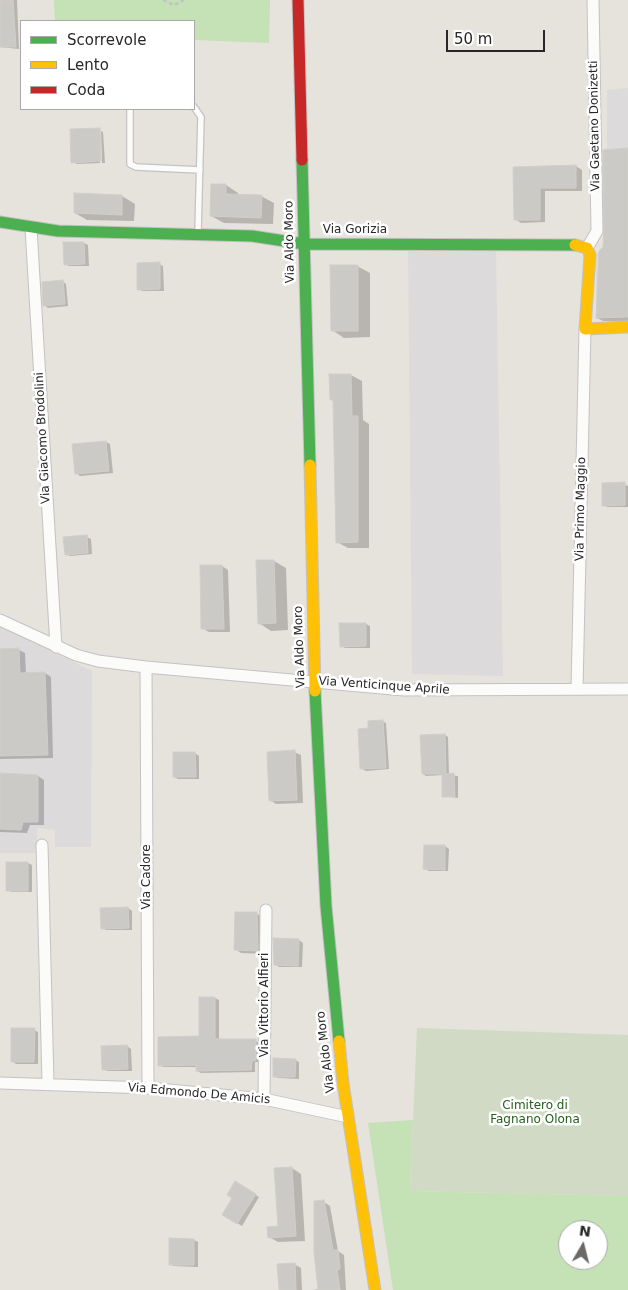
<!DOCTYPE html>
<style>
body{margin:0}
#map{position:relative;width:628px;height:1290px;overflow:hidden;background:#e6e3dd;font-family:"DejaVu Sans",sans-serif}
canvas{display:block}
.legend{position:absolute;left:20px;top:20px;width:175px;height:90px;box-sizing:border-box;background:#fff;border:1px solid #a9a9a9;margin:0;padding:6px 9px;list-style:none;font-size:15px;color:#272727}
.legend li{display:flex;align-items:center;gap:10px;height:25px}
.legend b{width:25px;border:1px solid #a9a9a9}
.north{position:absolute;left:558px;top:1220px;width:50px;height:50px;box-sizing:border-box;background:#fff;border:1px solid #a9a9a9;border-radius:50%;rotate:8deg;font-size:14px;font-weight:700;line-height:20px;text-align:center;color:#272727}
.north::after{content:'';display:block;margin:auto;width:18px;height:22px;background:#6a6967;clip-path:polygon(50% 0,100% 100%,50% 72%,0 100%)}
.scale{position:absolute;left:446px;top:30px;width:99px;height:22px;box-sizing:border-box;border:2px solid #272727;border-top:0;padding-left:6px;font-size:15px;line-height:18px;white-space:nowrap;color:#272727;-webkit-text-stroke:4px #fff;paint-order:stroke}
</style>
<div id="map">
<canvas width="628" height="1290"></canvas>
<ul class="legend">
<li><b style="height:6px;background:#4caf50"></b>Scorrevole</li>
<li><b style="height:6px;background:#ffc107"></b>Lento</li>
<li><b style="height:6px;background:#c62828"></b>Coda</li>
</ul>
<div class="north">N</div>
<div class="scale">50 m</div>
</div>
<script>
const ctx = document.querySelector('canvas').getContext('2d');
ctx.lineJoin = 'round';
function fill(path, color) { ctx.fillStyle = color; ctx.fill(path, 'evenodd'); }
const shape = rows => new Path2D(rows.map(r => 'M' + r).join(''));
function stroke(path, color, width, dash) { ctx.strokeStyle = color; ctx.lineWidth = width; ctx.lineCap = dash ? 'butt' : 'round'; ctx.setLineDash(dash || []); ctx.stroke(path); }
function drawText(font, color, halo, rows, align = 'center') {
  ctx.font = font + ' "DejaVu Sans",sans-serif'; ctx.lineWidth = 5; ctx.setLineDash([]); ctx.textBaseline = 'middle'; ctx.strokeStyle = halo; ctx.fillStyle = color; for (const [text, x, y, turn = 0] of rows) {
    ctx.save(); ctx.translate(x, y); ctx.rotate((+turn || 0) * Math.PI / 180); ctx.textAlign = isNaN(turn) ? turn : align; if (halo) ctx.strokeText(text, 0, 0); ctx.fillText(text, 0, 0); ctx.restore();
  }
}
fill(shape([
 [628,88,628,318,596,319,596,255,603,247,601,150,607,148,607,90],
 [408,251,496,251,503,676,412,674],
 [0,625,92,671,91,847,55,847,55,830,37,828,37,853,0,853]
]), '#dddadc');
fill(shape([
 [54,0,270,0,269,43,194,40,194,21,55,21],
 [413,1120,410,1191,628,1196,628,1290,393,1290,368,1123],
 [568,1230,598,1230,598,1260,568,1260]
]), '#c5e1b6');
fill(shape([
 [417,1028,628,1035,628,1196,410,1191]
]), '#d1dac5');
fill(shape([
 [0,0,17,0,19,49,0,47],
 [99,130,100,163,77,164,73,162,71,131,99,130,100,130],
 [101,131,103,132,105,163,102,163],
 [628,149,628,321,603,321,597,318,605,247],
 [576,166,582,170,582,191,545,191,545,222,521,223,515,219,514,168],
 [226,185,238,193,238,195,261,196,274,203,273,224,224,223,211,216],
 [75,195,122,196,135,204,134,221,87,220,75,213],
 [84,243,88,245,89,266,69,266,65,264],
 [159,264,163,266,164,291,142,291,138,289],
 [357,266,370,273,370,337,344,338,332,330],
 [62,281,66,284,68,306,48,308,44,305],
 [351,375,362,381,363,420,369,424,369,548,348,548,337,542,335,401,331,399],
 [106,442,110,444,113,473,80,476,76,473,74,445],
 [624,484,628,486,628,507,607,507,603,505],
 [87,537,91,539,92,554,70,556,66,554],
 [274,561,286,568,288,630,271,631,259,623],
 [201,566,222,566,228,570,230,632,209,632,202,628],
 [366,624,370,626,370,648,345,648,341,646],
 [0,650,19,650,25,653,26,674,45,673,51,677,53,758,0,759],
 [382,721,386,723,389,769,366,771,362,769],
 [445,735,448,737,449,775,458,776,458,798,444,796,443,775,426,776,423,774],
 [294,752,301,755,303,803,276,804,270,800],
 [195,753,199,756,199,779,178,779,174,777],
 [0,774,38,776,44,780,44,825,30,825,27,833,0,832],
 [445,846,449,849,448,871,429,871,425,869],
 [28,863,32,865,32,892,12,892,8,890],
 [128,908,132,911,132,930,106,930,102,928],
 [257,914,263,917,264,954,241,953,235,949],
 [299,940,303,943,302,967,279,967,275,964],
 [200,998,215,998,219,1000,219,1040,256,1041,260,1043,260,1062,255,1062,255,1072,201,1073,197,1071,198,1067,163,1067,159,1065,200,1037],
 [34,1030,38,1032,38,1064,16,1064,12,1061],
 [127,1046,131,1049,132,1071,107,1071,103,1069],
 [295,1060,299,1062,299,1079,278,1078,274,1076],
 [292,1168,301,1174,305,1241,278,1242,269,1237,280,1227],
 [236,1183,259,1197,242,1226,224,1215,234,1198],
 [324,1202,330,1206,338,1251,344,1255,346,1290,313,1290,319,1289],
 [170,1240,194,1240,198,1242,198,1267,174,1266,170,1264],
 [294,1264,301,1268,302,1290,280,1290]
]), '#0003');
const building = shape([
 [0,0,13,0,16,47,0,47,0,0],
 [100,128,101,161,71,163,70,129,100,128],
 [628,148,628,317,596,318,599,251,603,247,604,231,603,150,628,148],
 [576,165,576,188,540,188,540,220,514,220,513,167,576,165],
 [211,184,226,184,226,194,262,195,261,218,210,216,211,184],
 [74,193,122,195,122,215,74,213,74,193],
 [63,242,84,242,85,264,64,265,63,242],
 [160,262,160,289,137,290,137,263,160,262],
 [330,265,358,265,358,331,331,331,330,265],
 [63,280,65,304,43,306,42,282,63,280],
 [329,374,351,374,352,416,358,416,358,542,336,543,333,400,330,400,329,374],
 [106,441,109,471,75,474,72,444,106,441],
 [625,482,625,505,602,506,602,483,625,482],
 [87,535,88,553,65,555,63,537,87,535],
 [256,560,274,560,276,623,258,624,256,560],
 [200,565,222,565,224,629,201,629,200,565],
 [339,623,366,623,366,646,340,647,339,623],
 [19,648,20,673,45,672,48,755,0,756,0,649,19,648],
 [383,720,386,768,360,769,358,729,368,728,368,721,383,720],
 [445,734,446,774,454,773,455,797,442,797,442,774,422,774,420,735,445,734],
 [295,750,297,800,269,801,267,752,295,750],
 [173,752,195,752,196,777,173,777,173,752],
 [0,773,38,775,38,822,23,822,21,830,0,829,0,773],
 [424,845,445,845,445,870,423,869,424,845],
 [6,862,28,862,28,891,6,891,6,862],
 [128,907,129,928,101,929,100,908,128,907],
 [235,912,257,912,258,951,234,950,235,912],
 [273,938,299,939,298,966,274,965,273,938],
 [199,997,215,997,215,1039,256,1039,256,1060,252,1061,251,1070,196,1071,196,1065,158,1066,158,1037,199,1036,199,997],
 [11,1028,35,1028,34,1062,11,1062,11,1028],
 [127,1045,128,1069,102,1070,101,1046,127,1045],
 [273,1058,296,1059,295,1077,273,1077,273,1058],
 [292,1167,296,1236,268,1238,267,1227,278,1226,274,1168,292,1167],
 [235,1181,256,1194,237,1224,222,1215,232,1198,227,1195,235,1181],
 [324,1200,333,1250,338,1250,340,1269,337,1270,340,1290,318,1290,314,1252,314,1201,324,1200],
 [169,1238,194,1239,194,1265,169,1265,169,1238],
 [295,1263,296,1290,279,1290,277,1264,295,1263]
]);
fill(building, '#cccac6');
stroke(building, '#d1cec9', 1);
const lane = shape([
 [194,107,201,117,198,232],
 [130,109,130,164,136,167,200,170]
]);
const street = shape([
 [31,228,56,647],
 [587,248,597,231,593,0],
 [0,620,76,655,98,661,146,667,404,690,628,689],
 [146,667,148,1088],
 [577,689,585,329],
 [42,845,48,1083],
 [0,1083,148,1088,264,1099,348,1117],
 [264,1099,266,910]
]);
const fast = shape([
 [302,160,310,465],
 [0,222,58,231,252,236,304,244,575,245],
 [315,691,326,906,339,1041]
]);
const slow = shape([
 [575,245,587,248,590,255,585,329,628,327],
 [310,465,315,691],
 [339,1041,343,1083,375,1290]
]);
const jam = shape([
 [298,0,302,160]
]);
stroke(lane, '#c4c2c2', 8);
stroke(street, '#c4c2c2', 13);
stroke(fast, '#c4c2c2', 13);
stroke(slow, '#c4c2c2', 13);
stroke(jam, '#c4c2c2', 13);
stroke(shape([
 [163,0,174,5,184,0]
]), '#c4c3c2', 2.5, [4, 2.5]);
stroke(lane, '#fbfbfa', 5.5);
stroke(street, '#fbfbfa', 11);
stroke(fast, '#4caf50', 11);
stroke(slow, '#ffc107', 11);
stroke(jam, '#c62828', 11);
drawText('12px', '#272727', '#fff', [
 ["Via Gaetano Donizetti",595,126,-91],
 ["Via Gorizia",355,230],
 ["Via Aldo Moro",290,242,-91],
 ["Via Giacomo Brodolini",43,438,-93],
 ["Via Primo Maggio",581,509,-89],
 ["Via Aldo Moro",300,647,-92],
 ["Via Venticinque Aprile",384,686,4],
 ["Via Cadore",147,877,-90],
 ["Via Vittorio Alfieri",265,1005,-90],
 ["Via Aldo Moro",326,1052,-97],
 ["Via Edmondo De Amicis",199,1094,5]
]);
drawText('12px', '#25601b', '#fff', [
 ["Cimitero di",535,1106],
 ["Fagnano Olona",535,1120]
]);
</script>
